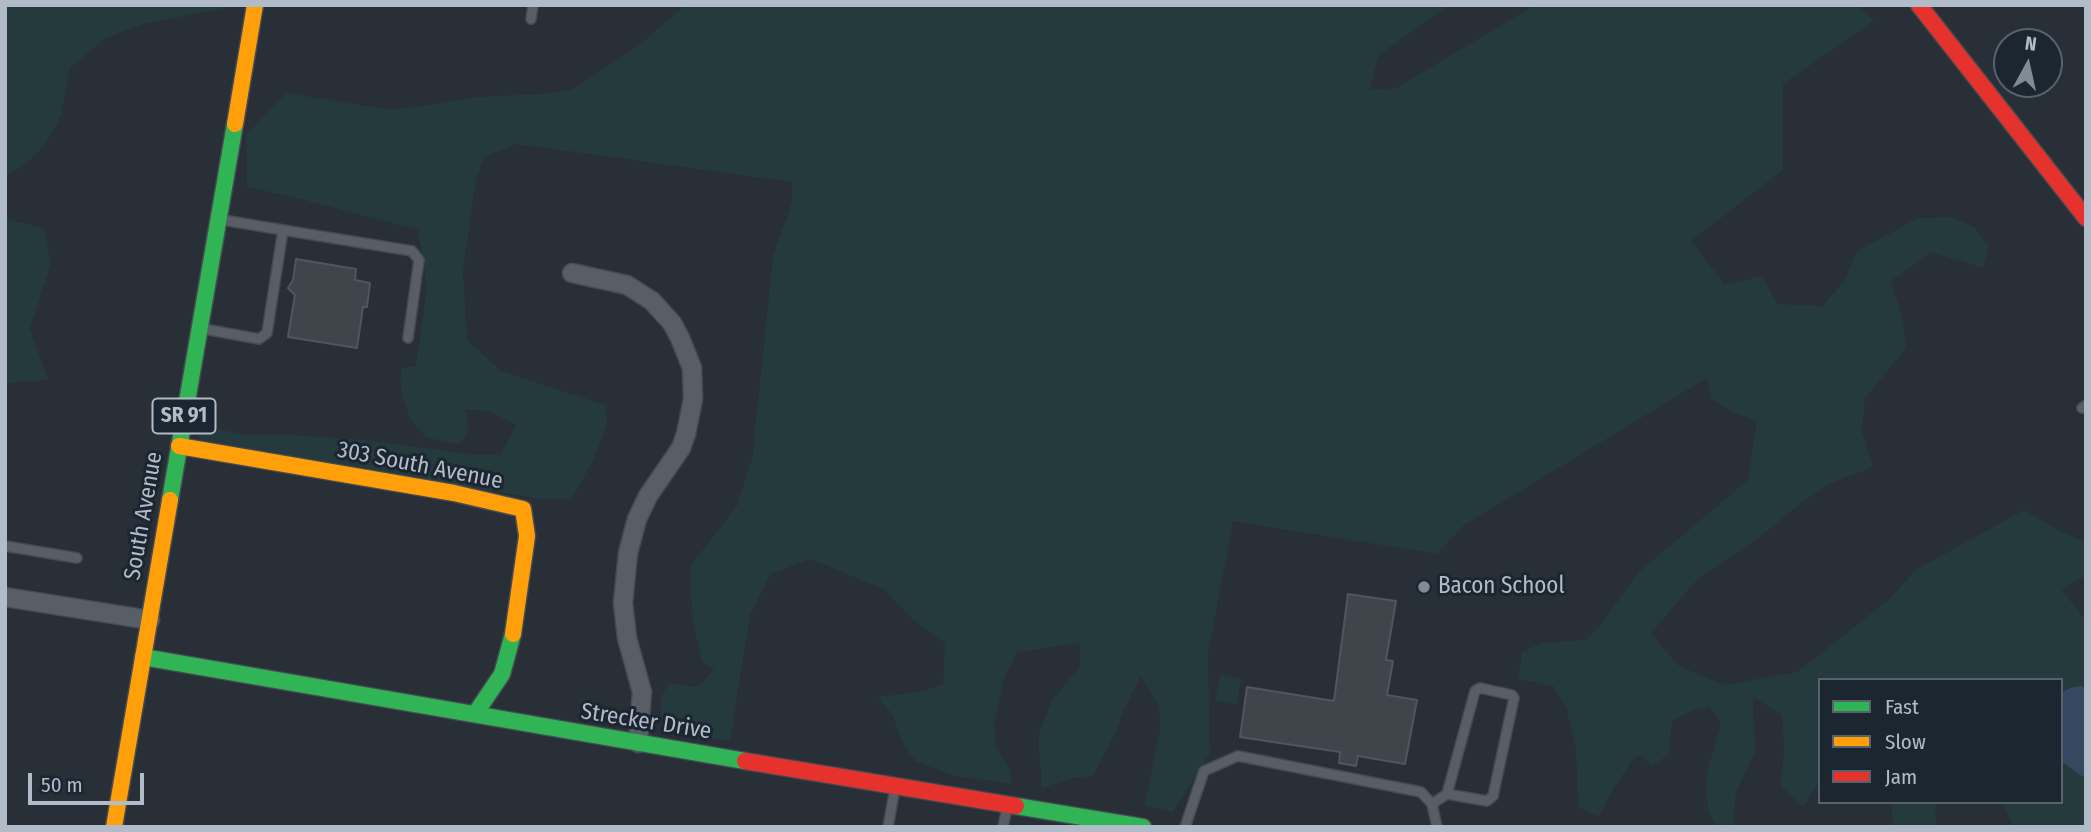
<!DOCTYPE html>
<style>
body{margin:0}
#map{position:relative;width:2091px;height:832px;overflow:hidden;background:#282f37;font-family:"Fira Sans Condensed",sans-serif}
canvas{display:block}
.frame{position:absolute;inset:0;border:7px solid #b1bcc8;pointer-events:none}
.legend{position:absolute;left:1818px;top:678px;width:245px;height:126px;box-sizing:border-box;background:#1b2631;border:2px solid #57626d;margin:0;padding:9px 12px;list-style:none;font-size:21px;color:#b1bcc8}
.legend li{display:flex;align-items:center;gap:14px;height:35px}
.legend b{width:35px;border:2px solid #57626d}
.north{position:absolute;left:1993px;top:28px;width:70px;height:70px;box-sizing:border-box;background:#1b2631;border:2px solid #57626d;border-radius:50%;rotate:8deg;font-size:19px;font-weight:700;line-height:28px;text-align:center;color:#b1bcc8}
.north::after{content:'';display:block;margin:auto;width:24px;height:32px;background:#818b95;clip-path:polygon(50% 0,100% 100%,50% 72%,0 100%)}
.scale{position:absolute;left:28px;top:773px;width:116px;height:32px;box-sizing:border-box;border:4px solid #b1bcc8;border-top:0;padding-left:9px;font-size:21px;line-height:24px;white-space:nowrap;color:#b1bcc8;-webkit-text-stroke:5px #1b2631;paint-order:stroke}
</style>
<div id="map">
<canvas width="2091" height="832"></canvas>
<div class="frame"></div>
<ul class="legend">
<li><b style="height:9px;background:#30b455"></b>Fast</li>
<li><b style="height:9px;background:#ff9f0a"></b>Slow</li>
<li><b style="height:9px;background:#e5322d"></b>Jam</li>
</ul>
<div class="north">N</div>
<div class="scale">50 m</div>
</div>
<script>
const ctx = document.querySelector('canvas').getContext('2d');
ctx.lineJoin = 'round';
function fill(path, color) { ctx.fillStyle = color; ctx.fill(path, 'evenodd'); }
const shape = rows => new Path2D(rows.map(r => 'M' + r).join(''));
function stroke(path, color, width, dash) { ctx.strokeStyle = color; ctx.lineWidth = width; ctx.lineCap = dash ? 'butt' : 'round'; ctx.setLineDash(dash || []); ctx.stroke(path); }
function drawText(font, color, halo, rows, align = 'center') {
  ctx.font = font + ' "Fira Sans Condensed",sans-serif'; ctx.lineWidth = 6; ctx.setLineDash([]); ctx.textBaseline = 'middle'; ctx.strokeStyle = halo; ctx.fillStyle = color; for (const [text, x, y, turn = 0] of rows) {
    ctx.save(); ctx.translate(x, y); ctx.rotate((+turn || 0) * Math.PI / 180); ctx.textAlign = isNaN(turn) ? turn : align; if (halo) ctx.strokeText(text, 0, 0); ctx.fillText(text, 0, 0); ctx.restore();
  }
}
fill(shape([
 [5,5,226,5,225,8,143,24,104,39,69,69,61,116,45,145,26,164,5,176],
 [685,5,1449,5,1379,55,1369,90,1396,88,1535,5,1856,5,1874,21,1783,84,1783,170,1691,241,1725,285,1762,276,1777,304,1822,306,1843,283,1857,251,1918,218,1952,217,1974,227,1989,246,1983,268,1932,252,1891,281,1903,321,1906,348,1865,398,1862,431,1873,467,1831,483,1801,503,1756,540,1698,579,1651,633,1679,666,1724,685,1797,672,1886,602,1917,569,2024,510,2060,531,2086,542,2086,575,2062,590,2083,617,2086,617,2086,827,2013,827,2002,802,2061,802,2061,680,1820,680,1820,781,1803,807,1781,786,1784,748,1782,715,1753,697,1755,752,1736,793,1732,827,1717,827,1708,812,1706,777,1721,723,1709,707,1693,710,1672,721,1669,755,1651,766,1640,754,1632,761,1612,791,1599,816,1578,807,1576,749,1566,707,1553,686,1518,679,1522,652,1542,643,1585,640,1597,629,1640,571,1748,480,1757,421,1735,413,1711,399,1707,378,1464,525,1437,554,1233,521,1208,654,1210,753,1173,812,1145,805,1160,729,1159,707,1141,676,1125,707,1116,732,1093,776,1074,778,1042,788,1038,736,1051,702,1080,666,1080,643,1017,652,1003,681,994,725,996,748,1010,770,1012,784,955,776,915,761,902,741,892,714,878,697,917,692,943,685,945,643,912,619,884,589,810,559,771,574,750,615,730,741,690,735,660,717,661,697,669,683,698,687,714,669,702,662,694,628,690,590,691,565,737,506,752,460,773,256,792,202,792,182,517,144,484,157,476,179,463,271,467,340,501,371,606,405,607,425,594,458,572,499,539,499,199,440,198,426,250,435,278,434,364,440,477,455,500,455,516,425,489,411,465,409,469,429,460,444,427,438,411,420,404,403,400,382,402,368,416,366,427,288,418,230,297,198,247,187,246,135,287,93,391,110,438,104,476,97,541,94,571,90,638,46],
 [5,219,43,227,51,264,30,329,48,380,5,383],
 [1220,674,1241,679,1237,705,1215,701],
 [1891,802,1935,802,1936,827,1893,827]
]), '#253a3d');
fill(shape([
 [2082,686,2086,691,2086,779,2061,761,2061,693,2073,687]
]), '#344961');
const building = shape([
 [296,259,356,269,355,280,370,283,367,307,363,307,357,348,288,337,295,295,288,288,293,280,296,259],
 [1348,594,1396,601,1386,660,1393,661,1387,695,1417,700,1405,764,1358,756,1356,766,1339,763,1340,752,1240,737,1247,687,1334,701,1348,594]
]);
fill(building, '#3f454b');
stroke(building, '#50565e', 2);
const lane = shape([
 [531,19,533,5],
 [283,230,412,251,419,260,408,338],
 [204,329,259,339,267,333,283,230,223,220],
 [2082,408,2086,405],
 [5,546,77,558],
 [1432,804,1447,794,1475,691,1480,688,1512,695,1514,698,1493,796,1487,801,1447,794],
 [888,827,895,788],
 [1003,827,1007,808],
 [1185,827,1204,771,1238,756,1421,792,1432,804,1437,827]
]);
const street = shape([
 [572,273,627,285,652,301,672,323,680,338,692,368,693,399,686,434,681,448,648,496,637,519,628,553,623,603,627,638,642,692,638,743],
 [5,597,150,620]
]);
const fast = shape([
 [170,500,235,124],
 [143,657,745,761],
 [475,714,502,674,513,634],
 [1016,806,1143,827]
]);
const slow = shape([
 [235,124,255,5],
 [179,446,454,493,523,509,527,536,513,634],
 [114,827,170,500]
]);
const jam = shape([
 [1919,5,2086,218],
 [745,761,1016,806]
]);
stroke(lane, '#464b51', 12);
stroke(street, '#464b51', 21);
stroke(fast, '#464b51', 19);
stroke(slow, '#464b51', 19);
stroke(jam, '#464b51', 19);
stroke(lane, '#585e65', 9);
stroke(street, '#585e65', 18);
stroke(fast, '#30b455', 16);
stroke(slow, '#ff9f0a', 16);
stroke(jam, '#e5322d', 16);
for (const [x, y, r, color] of [
 [1424,587,7,"#818b95"]
]) { const dot = new Path2D(); dot.arc(x, y, r, 0, 2 * Math.PI); ctx.fillStyle = color; ctx.fill(dot); stroke(dot, '#1b2631', 2.5); }
for (const [x, y, w] of [
 [184,416,63]
]) { const box = new Path2D(); box.roundRect(x - w / 2, y - 17.5, w, 35, 5); ctx.fillStyle = '#1b2631'; ctx.fill(box); stroke(box, '#b1bcc8', 2); }
drawText('bold 21px', '#b1bcc8', null, [
 ["SR 91",184,416]
]);
drawText('23px', '#b1bcc8', '#1b2631', [
 ["303 South Avenue",420,466,11],
 ["South Avenue",144,516,-80],
 ["Strecker Drive",646,722,9]
]);
drawText('23px', '#b1bcc8', '#1b2631', [
 ["Bacon School",1438,587]
], 'left');
</script>
